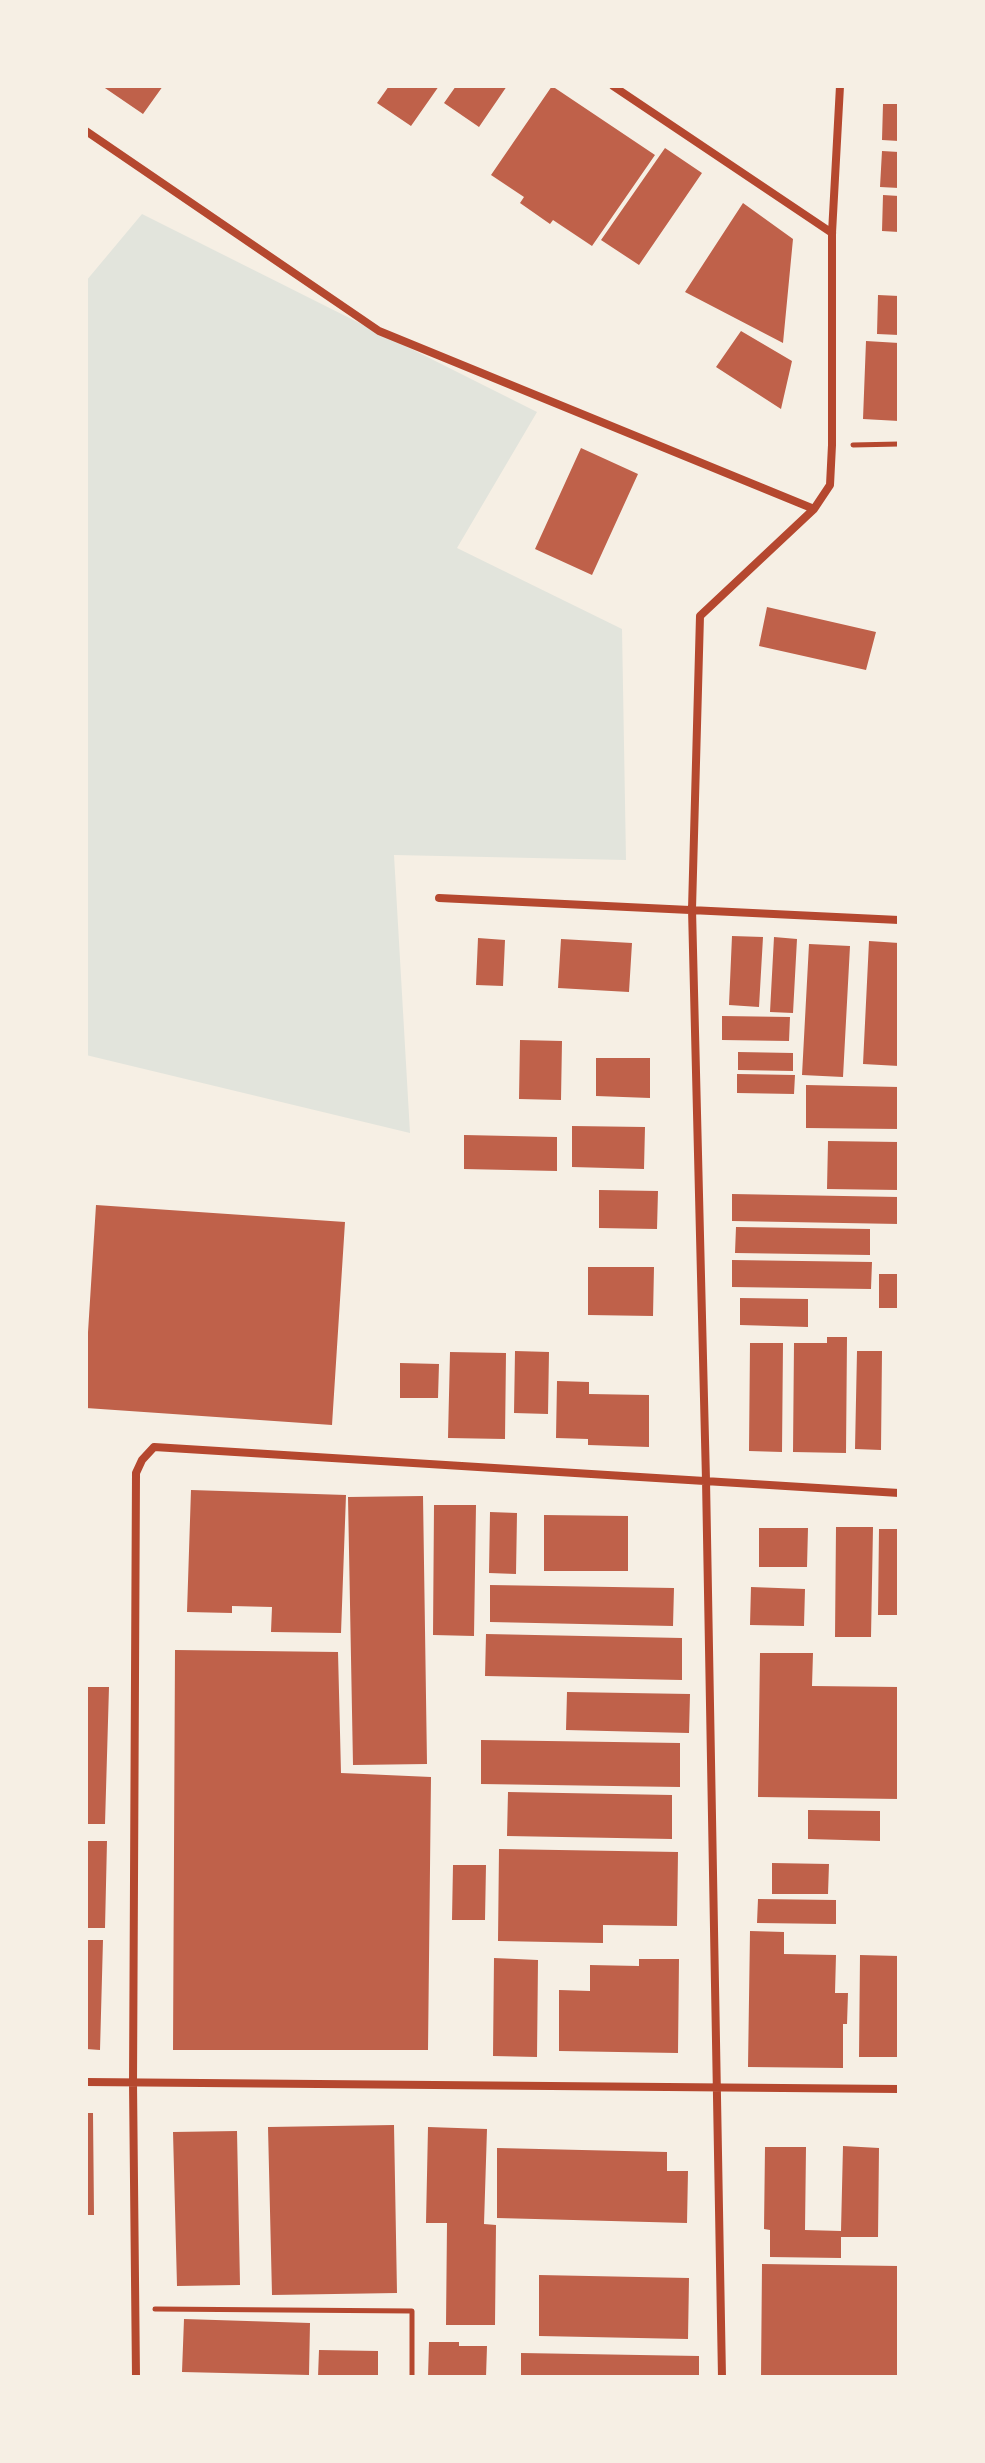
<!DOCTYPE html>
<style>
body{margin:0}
#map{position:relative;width:985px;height:2463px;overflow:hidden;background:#f6efe4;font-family:"Asap Condensed",sans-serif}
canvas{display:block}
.frame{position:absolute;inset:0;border:88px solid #f6efe4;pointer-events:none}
</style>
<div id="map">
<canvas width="985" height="2463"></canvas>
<div class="frame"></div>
</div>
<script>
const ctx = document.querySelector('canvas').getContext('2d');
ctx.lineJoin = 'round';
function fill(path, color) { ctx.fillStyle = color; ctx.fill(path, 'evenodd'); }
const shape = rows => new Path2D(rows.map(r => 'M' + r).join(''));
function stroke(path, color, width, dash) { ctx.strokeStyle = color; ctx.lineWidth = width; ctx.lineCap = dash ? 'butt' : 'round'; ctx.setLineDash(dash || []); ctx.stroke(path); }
fill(shape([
 [142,214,537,412,457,548,622,629,626,860,394,855,410,1133,86,1055,86,281]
]), '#e2e4dc');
fill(shape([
 [102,86,163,86,143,114],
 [389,86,439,86,411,126,377,103],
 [456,86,507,86,479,127,444,103],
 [552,86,655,155,592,246,553,220,550,224,520,203,524,197,491,175],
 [883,104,899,104,899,141,882,140],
 [665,148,702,173,639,265,601,240],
 [882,151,899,152,899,188,880,187],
 [883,195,899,196,899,232,882,231],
 [743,203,793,239,783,343,685,292],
 [878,295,899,296,899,335,877,334],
 [741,331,792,361,781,409,716,367],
 [866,341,899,343,899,421,863,419],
 [581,448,638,474,592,575,535,549],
 [767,607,876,632,866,670,759,646],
 [732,936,763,937,759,1007,729,1005],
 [774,937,797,939,793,1013,770,1012],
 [478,938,505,940,503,986,476,985],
 [561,939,632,943,629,992,558,988],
 [869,941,899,943,899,1066,863,1064],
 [809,944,850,946,843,1077,802,1075],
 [722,1016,790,1017,789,1041,722,1040],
 [520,1040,562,1041,561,1100,519,1099],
 [738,1052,793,1053,793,1071,738,1070],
 [596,1058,650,1058,650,1098,596,1096],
 [737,1074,795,1075,794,1094,737,1093],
 [806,1085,899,1087,899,1129,806,1128],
 [572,1126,645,1127,644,1169,572,1167],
 [464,1135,557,1137,557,1171,464,1169],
 [828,1141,899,1142,899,1190,827,1189],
 [599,1190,658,1191,657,1229,599,1228],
 [732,1194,899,1197,899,1224,732,1221],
 [96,1205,345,1222,332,1425,86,1408,86,1364],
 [736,1227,870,1229,870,1255,735,1253],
 [732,1260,872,1262,871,1289,732,1287],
 [588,1267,654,1267,653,1316,588,1315],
 [879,1274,899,1274,899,1308,879,1308],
 [740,1298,808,1299,808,1327,740,1325],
 [827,1337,847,1337,846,1453,793,1452,794,1343,827,1343],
 [750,1343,783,1343,782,1452,749,1451],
 [515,1351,549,1352,548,1414,514,1413],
 [857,1351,882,1351,881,1450,855,1449],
 [450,1352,506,1353,505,1439,448,1438],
 [400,1363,439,1364,438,1398,400,1398],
 [557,1381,589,1382,589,1394,649,1395,649,1447,588,1445,588,1439,556,1438],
 [191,1490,346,1495,341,1633,271,1632,272,1607,232,1606,232,1613,187,1612],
 [423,1496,427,1764,353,1765,348,1497],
 [434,1505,476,1505,474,1636,433,1635],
 [490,1512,517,1513,516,1574,489,1573],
 [544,1515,628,1516,628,1571,544,1571],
 [836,1527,873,1527,871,1637,835,1637],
 [759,1528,808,1528,807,1567,759,1567],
 [879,1529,899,1529,899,1615,878,1615],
 [490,1585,674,1588,673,1626,490,1622],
 [751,1587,805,1589,804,1626,750,1625],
 [486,1634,682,1638,682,1680,485,1676],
 [175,1650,338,1652,341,1773,431,1777,428,2050,173,2050],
 [760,1653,813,1653,812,1686,899,1687,899,1799,758,1797],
 [86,1687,109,1687,105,1824,86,1824],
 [567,1692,690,1694,689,1733,566,1730],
 [481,1740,680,1743,680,1787,481,1784],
 [508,1792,672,1795,672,1839,507,1836],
 [808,1810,880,1811,880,1841,808,1839],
 [86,1841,107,1841,105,1928,86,1928],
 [499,1849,678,1852,677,1926,603,1925,603,1943,498,1941],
 [772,1863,829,1864,828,1894,772,1894],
 [453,1865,486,1865,485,1920,452,1920],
 [758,1899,836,1900,836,1924,757,1923],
 [750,1931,784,1932,784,1954,836,1955,835,1993,848,1993,847,2024,843,2024,843,2068,748,2067],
 [86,1940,103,1940,100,2050,86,2049],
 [860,1955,899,1956,899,2057,859,2057],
 [494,1958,538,1960,537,2057,493,2056],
 [639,1959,679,1959,678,2053,559,2051,559,1990,590,1991,590,1965,639,1966],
 [86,2113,93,2113,94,2215,86,2215],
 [394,2125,397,2293,272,2295,268,2127],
 [428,2127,487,2129,484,2224,496,2225,495,2325,446,2325,447,2223,426,2223],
 [237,2131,240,2285,177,2286,173,2132],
 [843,2146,879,2148,878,2237,841,2237,841,2258,770,2257,770,2230,764,2229,765,2147,806,2147,805,2230,841,2231],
 [497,2148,667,2152,667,2171,688,2171,687,2223,497,2218],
 [762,2264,898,2266,899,2377,761,2377],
 [539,2275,689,2278,688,2339,539,2336],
 [184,2319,310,2323,309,2375,182,2372],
 [429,2342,459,2342,459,2346,487,2346,486,2377,428,2377],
 [319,2350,378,2351,378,2377,318,2377],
 [521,2353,699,2356,699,2377,521,2377]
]), '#bf614a');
stroke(shape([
 [853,445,899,444],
 [155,2309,412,2311,412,2377]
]), '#b5482f', 5);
stroke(shape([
 [613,86,832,233],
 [86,131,379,331,814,509],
 [439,898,899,920],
 [86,2082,899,2089],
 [136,2377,133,2083,136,1473,142,1460,154,1447,899,1493],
 [722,2377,706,1480,692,909,700,616,814,509,830,485,832,445,832,233,840,86]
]), '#b5482f', 8);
</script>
